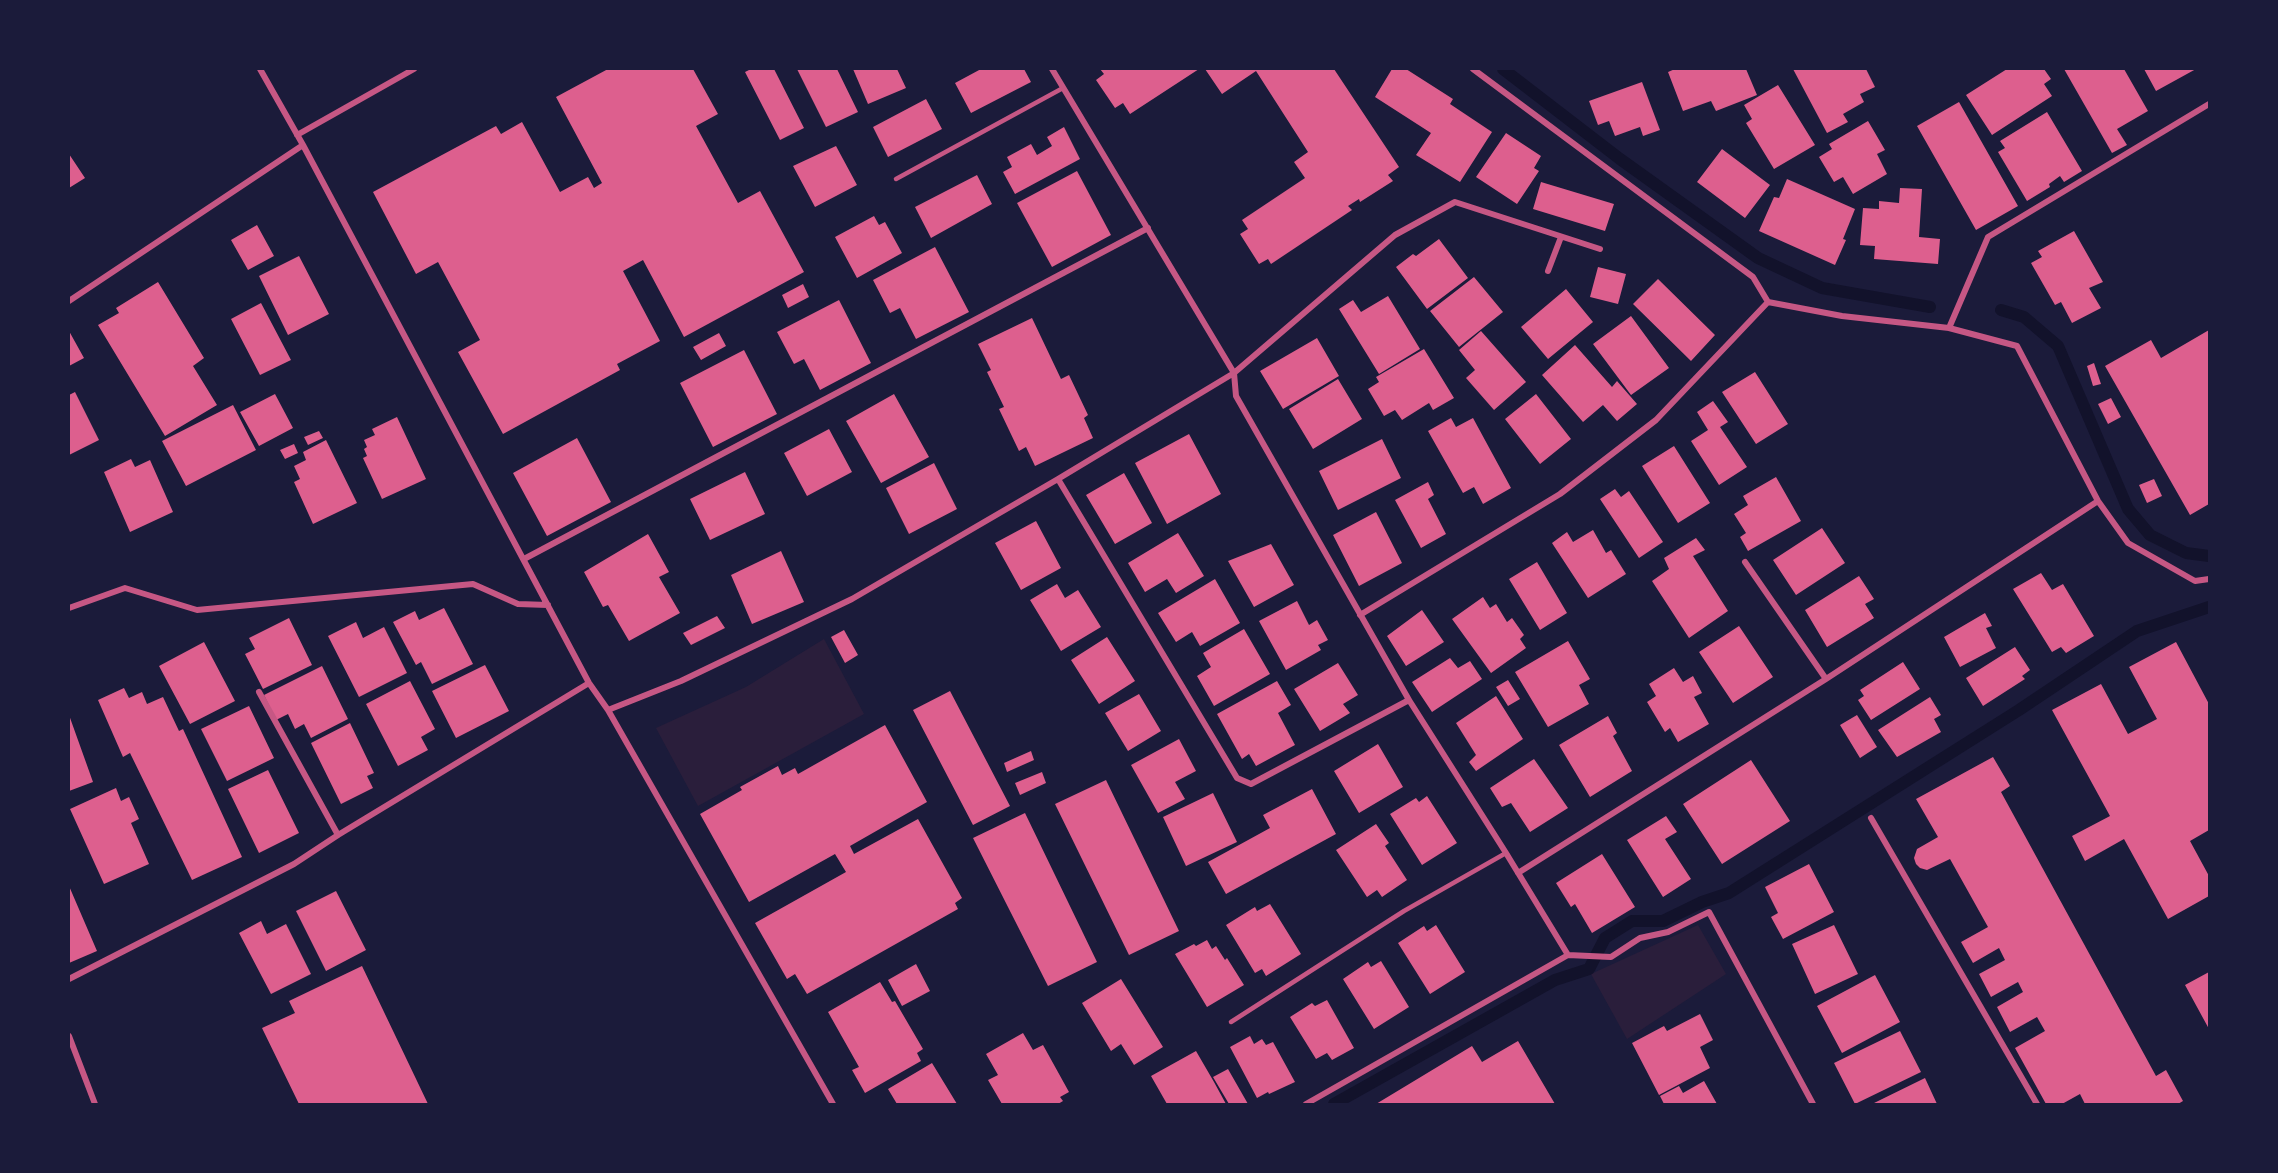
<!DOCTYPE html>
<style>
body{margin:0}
#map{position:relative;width:2278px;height:1173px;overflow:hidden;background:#1b1b3a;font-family:"PT Sans",sans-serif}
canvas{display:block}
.frame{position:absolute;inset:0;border:70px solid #1b1b3a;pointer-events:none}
</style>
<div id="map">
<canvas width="2278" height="1173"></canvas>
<div class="frame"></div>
</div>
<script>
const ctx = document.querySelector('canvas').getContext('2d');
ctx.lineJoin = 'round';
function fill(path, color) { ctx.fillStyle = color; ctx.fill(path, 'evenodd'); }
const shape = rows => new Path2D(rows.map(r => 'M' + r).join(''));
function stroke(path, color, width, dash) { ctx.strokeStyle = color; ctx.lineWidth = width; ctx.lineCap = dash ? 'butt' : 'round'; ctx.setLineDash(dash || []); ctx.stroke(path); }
fill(shape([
 [824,639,864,714,698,806,656,728,746,687],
 [1698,925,1726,974,1627,1039,1591,974]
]), '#2a1e3b');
stroke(shape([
 [1503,69,1620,159,1758,258,1822,288,1930,307],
 [2001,310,2024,317,2058,346,2128,509,2150,535,2186,553,2209,556],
 [1334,1104,1555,980,1589,969,1605,938,1632,921,1663,921,1702,902,1729,893,2019,710,2137,631,2209,607]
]), '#12122b', 12);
fill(shape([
 [608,69,693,69,718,114,696,126,738,203,760,191,804,272,684,337,643,260,623,271,660,341,617,364,620,370,503,434,458,352,480,340,438,262,416,274,373,192,496,126,501,134,522,122,560,192,588,177,594,188,602,183,556,97],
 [751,69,774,69,804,128,780,140,745,72],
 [797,69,837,69,858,112,826,127],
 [853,69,897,69,906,88,868,104],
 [981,69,1024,69,1031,82,971,113,955,83],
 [1100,69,1199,69,1130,114,1123,103,1115,108,1096,80,1104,74],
 [1205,69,1334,69,1399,167,1388,175,1393,181,1360,202,1359,199,1348,206,1352,210,1271,264,1268,259,1259,264,1240,234,1248,229,1242,220,1305,178,1294,162,1308,152,1256,71,1222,94],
 [1392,69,1406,69,1453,99,1450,104,1492,132,1460,182,1416,155,1431,133,1375,97],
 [1675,69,1746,69,1757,95,1716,111,1711,101,1683,111,1668,72],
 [1793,69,1866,69,1875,87,1860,94,1864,102,1843,114,1848,122,1827,133],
 [2007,69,2044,69,2051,79,2044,84,2052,96,1992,135,1966,95],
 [2064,69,2124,69,2148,111,2117,129,2127,145,2112,153],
 [2144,69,2196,69,2156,91],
 [1642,82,1660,130,1643,136,1640,127,1615,136,1609,121,1598,125,1589,101],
 [1778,85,1815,145,1774,169,1746,123,1752,119,1744,105],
 [926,99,942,129,888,157,873,127],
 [1959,102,2018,206,1976,230,1917,126],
 [2047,112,2082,171,2064,182,2060,176,2049,184,2050,187,2027,201,1998,152,2005,148,2000,141],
 [1868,121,1885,150,1877,154,1887,174,1853,194,1843,177,1834,182,1819,157,1832,149,1829,144],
 [1064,127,1080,159,1015,194,1003,172,1012,167,1007,157,1031,144,1037,155,1052,146,1047,137],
 [1506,133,1541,156,1534,168,1539,171,1517,204,1476,177],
 [836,146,857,185,815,207,793,166],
 [1722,149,1770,185,1745,218,1697,182],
 [69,154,85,178,69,188],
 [1077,171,1111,235,1052,267,1017,203],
 [977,175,992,204,931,238,915,207],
 [1787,179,1855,209,1843,239,1846,240,1835,265,1759,231,1774,197,1779,198],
 [1541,182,1614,204,1605,231,1533,209],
 [1900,188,1922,189,1919,237,1940,239,1938,264,1874,259,1875,246,1860,245,1863,208,1879,209,1879,201,1899,203],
 [874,216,879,225,885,222,902,253,857,278,835,237],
 [257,225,274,256,248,270,231,240],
 [2074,231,2103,282,2089,288,2101,308,2072,323,2061,302,2055,305,2031,263,2042,257,2038,251],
 [1439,239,1468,278,1427,309,1396,267,1413,254,1416,256],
 [935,247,969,312,916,339,900,308,890,313,873,280],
 [299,256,329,314,288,335,259,276],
 [1598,267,1626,274,1618,304,1590,297],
 [1474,277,1503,312,1459,347,1430,311],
 [1658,279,1715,335,1691,361,1633,304],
 [158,282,204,358,193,366,217,405,165,436,98,325,119,313,116,308],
 [803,284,809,297,788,308,782,295],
 [1566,289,1593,322,1548,359,1521,327],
 [1388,296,1420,349,1379,374,1339,309,1353,300,1361,312],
 [839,300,871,363,820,390,804,359,794,364,777,332],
 [261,303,291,360,260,375,231,319],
 [1631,316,1669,368,1631,395,1593,344],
 [1032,318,1061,379,1069,375,1088,415,1084,418,1093,438,1035,466,1026,447,1019,451,999,409,1004,407,987,372,991,370,978,344],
 [2209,330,2209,504,2190,515,2105,366,2151,340,2161,358],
 [69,331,84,358,69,366],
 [1481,331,1526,382,1494,410,1466,378,1475,370,1459,350],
 [719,333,726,346,701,360,693,347],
 [1317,338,1339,376,1283,409,1260,371],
 [1575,345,1612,387,1617,381,1637,404,1617,421,1603,405,1583,422,1542,375],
 [1424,349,1454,398,1433,410,1429,403,1402,420,1395,410,1384,416,1368,389,1379,382,1376,377],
 [744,350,777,414,713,447,680,383],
 [2094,363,2101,384,2093,386,2087,366],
 [1755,372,1788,424,1756,444,1722,392],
 [1338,379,1362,419,1313,449,1289,409],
 [75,392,99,440,69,455,69,395],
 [275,394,293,428,259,446,240,412],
 [894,394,929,457,881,483,846,421],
 [1536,394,1571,439,1540,464,1505,419],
 [2111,398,2121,417,2108,424,2098,404],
 [1713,401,1728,422,1720,427,1747,467,1719,485,1691,441,1708,430,1697,412],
 [233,405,256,450,186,486,162,441],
 [397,417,426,479,382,499,363,458,367,456,364,449,367,447,364,440,375,435,372,429],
 [1451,418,1456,427,1473,418,1511,488,1483,504,1474,487,1463,493,1428,431],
 [829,429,852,472,807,496,784,453],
 [319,431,323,438,308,445,304,437],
 [1189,434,1221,494,1167,524,1135,463],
 [577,438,611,502,547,536,513,473],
 [1382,439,1401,478,1338,510,1319,471],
 [326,440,357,503,313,524,294,482,300,479,294,466,306,460,303,452],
 [294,444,298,453,285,459,280,450],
 [1674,446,1710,503,1678,523,1642,466],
 [131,459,135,467,150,460,173,512,130,532,104,472],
 [934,463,957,509,909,534,886,488],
 [745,472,765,514,710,540,690,499],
 [1124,473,1152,523,1115,544,1086,495],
 [1776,477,1801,521,1748,551,1740,537,1746,533,1734,514,1748,505,1743,496],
 [2154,479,2162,496,2147,503,2139,485],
 [1428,482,1434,495,1428,499,1446,534,1421,548,1395,500],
 [1615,489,1621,497,1629,491,1663,542,1639,558,1600,499],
 [1376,512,1402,563,1359,586,1333,535],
 [1036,521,1061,568,1021,590,995,543],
 [1822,528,1845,563,1796,595,1773,560],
 [1593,530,1606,553,1611,550,1626,574,1588,598,1552,543,1567,532,1573,542],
 [1178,533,1204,576,1176,593,1167,579,1145,592,1128,563],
 [648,534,669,572,659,577,680,613,629,641,608,605,603,607,584,572],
 [1696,538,1705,550,1693,556,1728,611,1689,638,1652,581,1669,569,1664,558],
 [1271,544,1294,585,1254,607,1228,561],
 [781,551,804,602,752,624,731,575],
 [1537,562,1567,613,1540,630,1509,579],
 [2041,573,2052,590,2063,584,2094,636,2066,653,2061,647,2052,652,2013,589],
 [1859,576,1874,599,1865,604,1874,618,1827,647,1805,610],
 [1215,579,1240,623,1200,646,1192,632,1176,642,1158,613],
 [1057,584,1065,598,1078,590,1101,627,1061,651,1030,600],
 [1483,597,1490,608,1496,604,1507,622,1512,618,1524,635,1520,639,1526,648,1491,673,1452,619],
 [1297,601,1309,625,1317,620,1328,640,1318,645,1321,650,1286,670,1259,621],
 [444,608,473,664,432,684,421,662,416,665,393,622,415,611,419,620],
 [1422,610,1444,642,1406,666,1387,636],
 [1985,613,1992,626,1986,628,1996,648,1960,667,1944,637],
 [717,616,725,628,691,645,683,633],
 [289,618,312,665,263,689,245,654,255,649,249,638],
 [356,622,363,638,384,627,407,673,359,697,328,636],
 [1739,626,1773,677,1733,703,1699,652],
 [1244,629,1270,674,1214,706,1197,676,1211,667,1203,653],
 [844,630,858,655,845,663,831,637],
 [1107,637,1135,681,1099,704,1071,660],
 [1568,641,1590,679,1579,685,1589,704,1548,727,1515,672],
 [204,642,235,701,190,724,159,666],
 [2176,642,2209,704,2209,830,2190,841,2209,876,2209,896,2168,919,2124,839,2085,861,2072,836,2110,816,2052,710,2101,684,2128,734,2157,719,2129,667],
 [2015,647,2030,670,2022,676,2025,679,1983,706,1966,678],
 [1450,658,1458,668,1470,661,1482,679,1432,712,1412,682],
 [1903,662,1920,689,1871,720,1858,700,1864,696,1860,690],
 [1338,663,1358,695,1343,704,1350,713,1320,731,1294,689],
 [485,665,509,711,456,738,432,691],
 [322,666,348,719,311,738,304,724,295,729,288,714,276,720,264,695],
 [1674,668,1683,682,1693,676,1702,693,1694,697,1709,724,1678,742,1670,728,1665,732,1647,702,1656,696,1649,684],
 [1508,680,1520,699,1508,706,1496,687],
 [410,681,435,729,421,737,428,750,398,766,366,704],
 [1277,681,1291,705,1278,713,1295,745,1256,766,1249,754,1242,759,1217,714],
 [124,688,129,698,142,692,147,704,163,697,179,731,183,729,242,857,192,880,130,753,123,757,98,700],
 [950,691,1010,806,973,825,913,710],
 [1139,694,1161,731,1128,751,1105,713],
 [1496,696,1523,739,1476,771,1469,762,1476,755,1456,723],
 [1930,697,1941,715,1934,719,1941,732,1897,757,1878,730],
 [249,706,274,758,227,781,201,729],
 [69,715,93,782,69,791],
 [1857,715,1877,747,1860,758,1840,725],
 [1608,716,1617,733,1613,736,1632,771,1590,797,1559,745],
 [350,723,374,773,367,776,373,788,341,804,311,743],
 [885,725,927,802,850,846,854,854,918,819,962,898,955,903,958,909,807,994,795,974,787,979,755,923,846,872,835,854,749,902,700,814,742,790,740,787,778,766,782,775,795,768,798,774],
 [1179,739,1196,771,1175,782,1185,799,1158,813,1131,765],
 [1378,744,1403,787,1359,813,1334,771],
 [1031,751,1034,760,1007,772,1004,763],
 [1993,757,2010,786,2001,792,2156,1076,2166,1070,2183,1101,2178,1104,2085,1104,2080,1094,2062,1104,2046,1104,2015,1048,2045,1031,2037,1017,2010,1032,1997,1007,2023,992,2018,982,1991,997,1979,974,2005,960,1999,948,1973,963,1961,942,1988,927,1950,859,1927,870,1920,868,1916,864,1914,858,1917,849,1938,837,1916,799],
 [1534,759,1568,808,1530,832,1511,803,1502,807,1490,788],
 [1751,760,1790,821,1722,864,1683,804],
 [268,770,299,833,259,853,228,789],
 [1042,772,1046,783,1020,795,1015,783],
 [1106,780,1179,931,1129,955,1055,804],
 [116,788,121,801,129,797,139,819,131,823,149,864,104,884,70,809],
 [1312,789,1336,834,1226,894,1208,862,1270,828,1263,815],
 [1213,793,1237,842,1186,866,1163,817],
 [1427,796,1457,843,1422,865,1390,814,1416,798,1419,802],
 [1025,813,1097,962,1048,986,973,838],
 [1666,816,1677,832,1665,839,1691,879,1663,897,1627,840],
 [1376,824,1389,843,1385,846,1407,880,1382,897,1377,890,1367,897,1336,850],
 [1602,854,1635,907,1592,933,1575,904,1571,907,1556,883],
 [1809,864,1834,912,1783,939,1771,917,1778,913,1765,887],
 [69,886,97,951,69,963],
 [336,891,366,950,326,971,296,911],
 [1270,904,1301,954,1266,976,1262,969,1255,973,1226,925,1255,907,1257,911],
 [261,921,267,934,286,924,311,974,271,994,239,933],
 [1436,925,1465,972,1430,994,1398,943,1424,926,1427,931],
 [1834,925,1858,974,1815,994,1792,944],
 [1207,940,1212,949,1216,946,1225,960,1227,958,1244,985,1207,1007,1175,954,1194,944,1196,946],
 [1381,961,1409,1007,1374,1029,1343,979,1368,962,1371,967],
 [916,964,930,991,902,1006,888,980],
 [362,966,428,1104,299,1104,262,1028,295,1013,289,1001],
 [2209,972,2209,1029,2185,985],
 [1875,975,1900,1022,1842,1053,1817,1006],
 [1121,979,1163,1047,1134,1065,1121,1044,1111,1051,1082,1003],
 [880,982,892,1002,895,1001,923,1049,917,1053,921,1061,865,1093,852,1070,859,1067,828,1012],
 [1327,1000,1354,1048,1332,1060,1327,1053,1316,1059,1290,1017,1312,1003,1315,1006],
 [1700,1014,1713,1040,1700,1047,1710,1068,1659,1095,1632,1043,1664,1026,1667,1031],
 [1900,1031,1921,1072,1855,1104,1834,1063],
 [1023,1033,1033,1050,1043,1045,1069,1092,1060,1097,1063,1101,1058,1104,1002,1104,988,1080,998,1075,986,1054],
 [1250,1036,1254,1044,1262,1039,1266,1045,1273,1042,1295,1082,1269,1094,1268,1092,1257,1098,1230,1047],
 [1518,1041,1555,1104,1376,1104,1472,1046,1482,1062],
 [1196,1051,1214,1082,1226,1104,1167,1104,1151,1076],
 [932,1063,957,1104,897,1104,888,1089],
 [1228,1069,1248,1104,1229,1104,1213,1077],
 [1925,1078,1937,1104,1872,1104],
 [1704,1081,1717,1104,1664,1104,1660,1096,1679,1086,1683,1093]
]), '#dd5f8e');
stroke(shape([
 [896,179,1063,88],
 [1231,1022,1404,911,1506,853]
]), '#c65784', 4.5);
stroke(shape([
 [260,69,303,145,589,683,608,710,833,1104],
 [1052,69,1234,373,1236,396,1409,700,1506,853,1568,955,1611,957,1640,938,1668,932,1709,912,1813,1104],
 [1473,69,1753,277,1768,302,1842,316,1949,328,2017,346,2098,501,2128,543,2195,581,2209,579],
 [297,135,414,69],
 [1548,271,1561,237],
 [69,301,303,145],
 [1949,328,1988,237,2209,104],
 [524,559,1148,228],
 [1745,562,1826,679],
 [69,608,125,588,197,610,473,584,518,604,548,605],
 [1360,615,1560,494,1656,420,1768,302],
 [259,692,338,835],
 [1409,700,1251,784,1237,778,1058,479,1234,373,1395,235,1455,202,1600,249],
 [608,710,681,681,852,599,1058,479],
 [1871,818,2037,1104],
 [1518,873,1826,679,2098,501],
 [69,979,294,864,338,835,589,683],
 [69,1036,95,1104],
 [1306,1104,1568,955]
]), '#c65784', 6);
</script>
